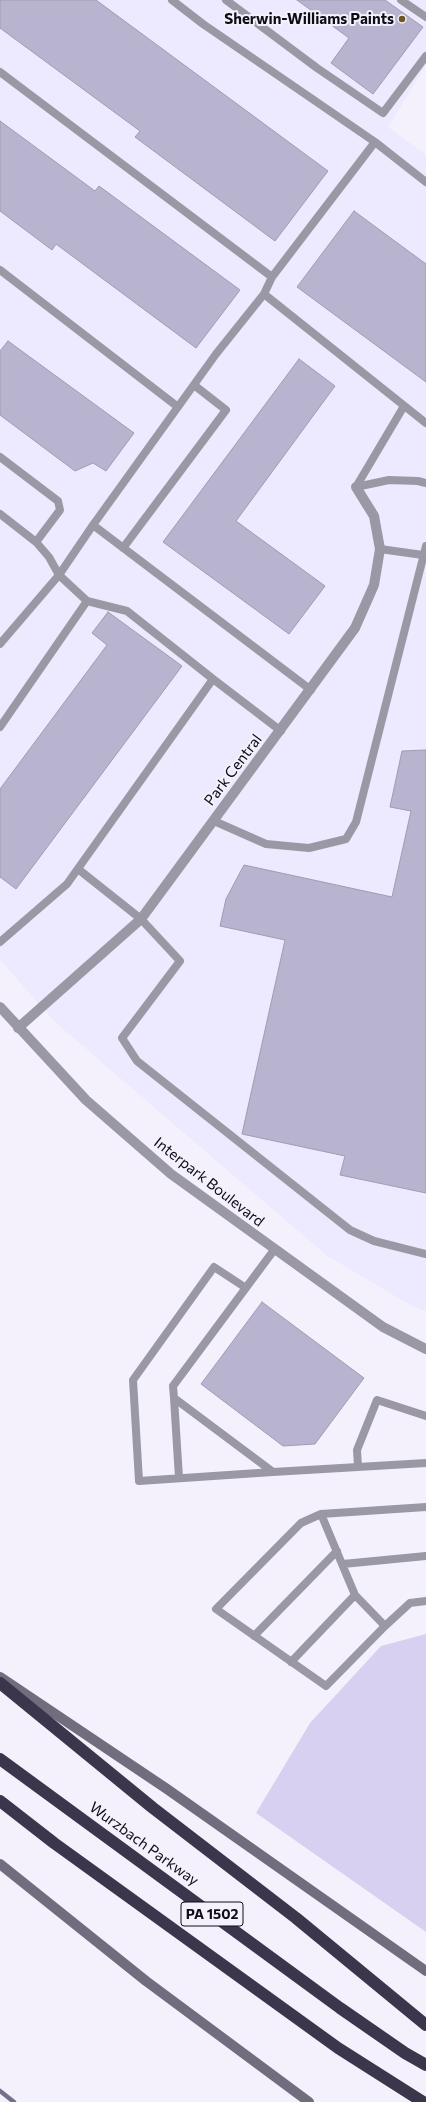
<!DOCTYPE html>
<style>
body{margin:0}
canvas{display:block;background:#f4f1fd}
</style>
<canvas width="426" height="2102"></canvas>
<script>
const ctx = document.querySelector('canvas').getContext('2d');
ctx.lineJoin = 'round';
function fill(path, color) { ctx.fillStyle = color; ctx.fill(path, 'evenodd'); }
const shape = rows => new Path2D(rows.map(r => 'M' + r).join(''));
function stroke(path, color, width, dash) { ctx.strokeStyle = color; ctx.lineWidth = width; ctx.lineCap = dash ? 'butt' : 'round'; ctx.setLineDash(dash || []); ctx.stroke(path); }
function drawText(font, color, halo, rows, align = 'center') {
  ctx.font = font + ' Commissioner,sans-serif'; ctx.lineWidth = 4; ctx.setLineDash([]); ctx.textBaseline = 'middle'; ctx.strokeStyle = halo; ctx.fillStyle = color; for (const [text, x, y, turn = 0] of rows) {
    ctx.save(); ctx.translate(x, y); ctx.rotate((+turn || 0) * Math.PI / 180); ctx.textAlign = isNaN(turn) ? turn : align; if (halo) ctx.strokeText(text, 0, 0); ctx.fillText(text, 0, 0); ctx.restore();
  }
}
fill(shape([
 [0,0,426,0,426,65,388,127,426,155,426,1311,412,1306,326,1255,55,1022,0,960]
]), '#ede9fe');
fill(shape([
 [426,1634,426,1932,256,1813,310,1723,381,1646]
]), '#d7d0f0');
stroke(shape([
 [0,2091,14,2102]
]), '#756f8a', 4.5);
const building = shape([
 [0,0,96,0,328,171,275,241,135,137,140,131,0,28,0,0],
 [297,0,385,0,423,27,373,94,331,63,349,38,297,0],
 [0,121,95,191,99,186,240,290,196,348,56,244,52,250,0,211,0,121],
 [354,211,426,264,426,382,297,287,354,211],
 [8,341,134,433,106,471,93,463,75,471,0,415,0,351,8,341],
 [299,359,335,386,236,521,325,586,289,634,163,542,299,359],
 [108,612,182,666,16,889,0,877,0,789,107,645,92,633,108,612],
 [426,750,426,1193,340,1175,345,1156,242,1134,285,940,220,926,226,899,244,865,392,897,411,811,390,807,402,751,426,750],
 [262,1302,364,1378,315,1444,283,1446,201,1384,262,1302]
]);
fill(building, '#b8b3ce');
stroke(building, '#a19bb6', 1);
stroke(shape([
 [172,0,203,24,375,142,426,182],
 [226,0,317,68,383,113,426,56],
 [401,0,426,17],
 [0,72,272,277,375,142],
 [0,270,178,407],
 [264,294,272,277],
 [0,457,58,501,60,510,36,542],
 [356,487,404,406],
 [356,487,389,480,418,481,426,483],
 [0,514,36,542,49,557,59,575,87,601,0,727],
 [93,525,311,690],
 [123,548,226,410,194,385],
 [380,549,423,555],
 [87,601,127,611,213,679],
 [0,644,59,575,93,525,216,354,264,294,426,423],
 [214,821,266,844,309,848,346,839,356,822,426,546],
 [78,869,141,919,180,961,122,1038,137,1061,350,1230,374,1241,426,1254],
 [0,942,67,884,213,679,281,731],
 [274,1250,173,1386,174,1398,273,1472,426,1463],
 [246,1288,214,1267,133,1380,139,1481,273,1472],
 [174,1398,179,1478],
 [358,1467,357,1450,377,1400,426,1416],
 [321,1514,355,1595,385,1626,326,1686,216,1609,301,1523,321,1514,426,1507],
 [343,1564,426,1556],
 [385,1626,410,1603,426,1601],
 [254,1636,337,1551],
 [291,1662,355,1595]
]), '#9b98a5', 8);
stroke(shape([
 [18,1028,141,919,355,628,374,585,380,549,374,516,356,487]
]), '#9b98a5', 10);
stroke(shape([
 [0,1007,86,1100,171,1174,383,1327,426,1349]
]), '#9b98a5', 10);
stroke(shape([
 [0,1677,167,1789,426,1971],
 [0,1864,146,1981,309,2102]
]), '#716d7f', 10);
stroke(shape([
 [0,1683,153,1808,296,1918,426,2025],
 [0,1759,340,2008,405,2053,426,2065],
 [0,1801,54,1843,338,2048,423,2102]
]), '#3c364d', 12);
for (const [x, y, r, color] of [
 [402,19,4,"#6c5726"]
]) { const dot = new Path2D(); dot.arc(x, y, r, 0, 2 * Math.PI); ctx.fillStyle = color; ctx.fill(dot); stroke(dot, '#f4f1fd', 1.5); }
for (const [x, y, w] of [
 [212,1914,62]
]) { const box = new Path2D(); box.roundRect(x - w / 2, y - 12, w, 24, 3); ctx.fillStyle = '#f4f1fd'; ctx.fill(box); stroke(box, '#0e0c15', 1); }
drawText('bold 14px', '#0e0c15', null, [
 ["PA 1502",212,1914]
]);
drawText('bold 15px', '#0e0c15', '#f4f1fd', [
 ["Sherwin-Williams Paints",394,19]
], 'right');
drawText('15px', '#0e0c15', '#f4f1fd', [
 ["Park Central",233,770,-53],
 ["Interpark Boulevard",209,1182,38],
 ["Wurzbach Parkway",144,1844,36]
]);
</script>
